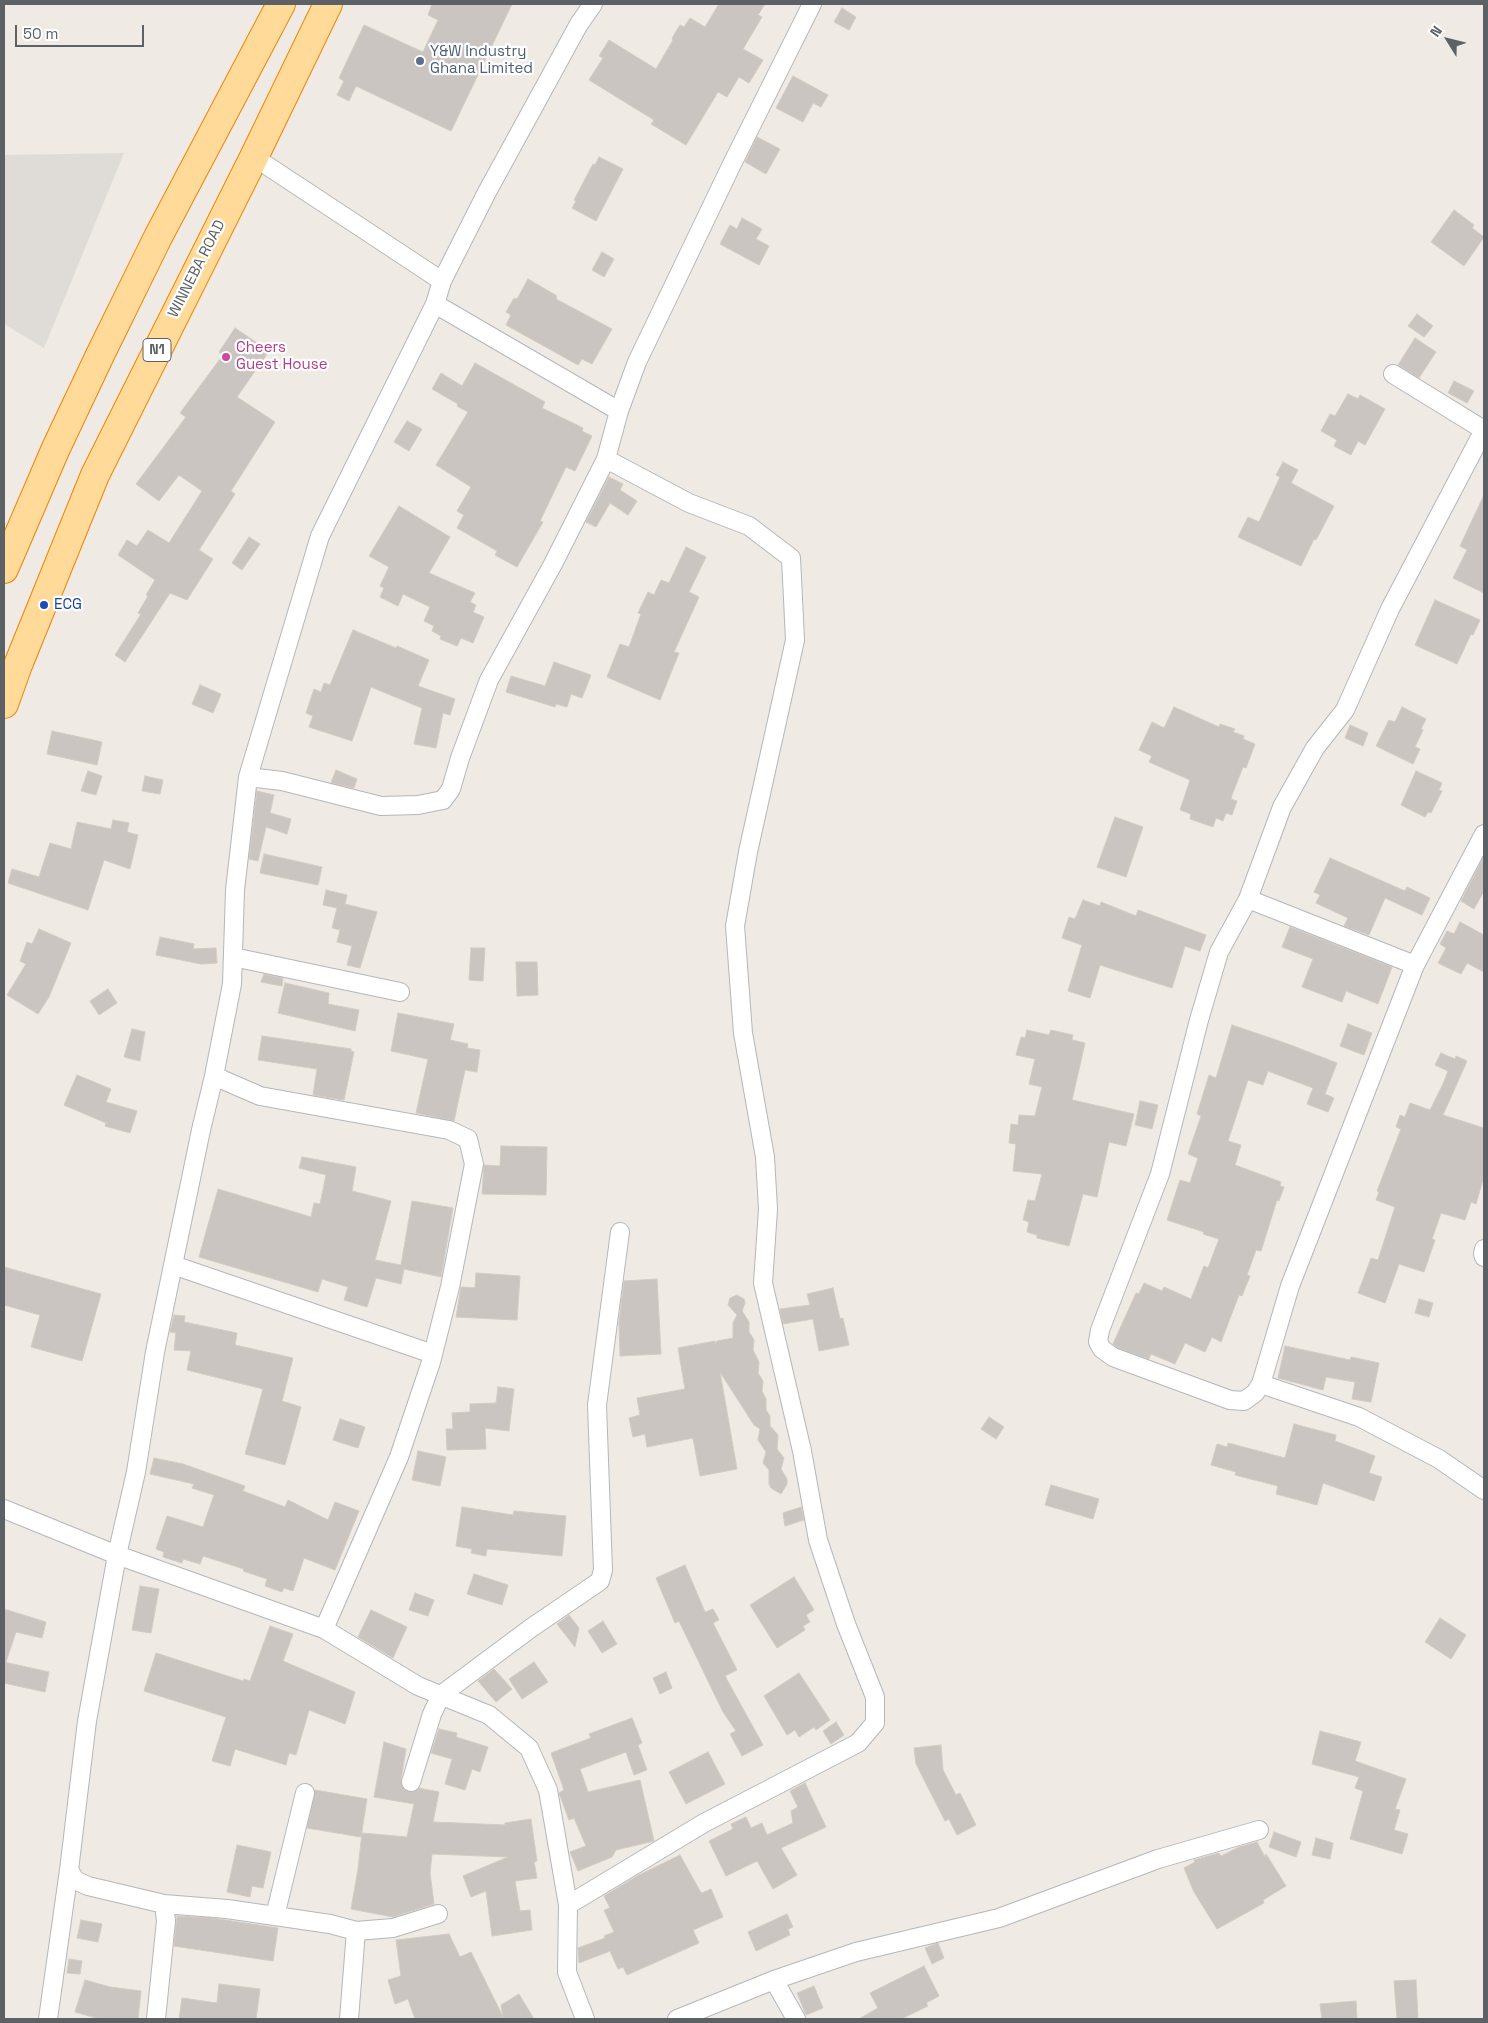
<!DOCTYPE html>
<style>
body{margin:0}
#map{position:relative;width:1488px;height:2023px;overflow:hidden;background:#efeae3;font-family:"Space Grotesk",sans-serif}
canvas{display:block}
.frame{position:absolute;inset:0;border:5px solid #5b6165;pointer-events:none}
.north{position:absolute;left:1423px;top:15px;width:50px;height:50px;-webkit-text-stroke:4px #fff;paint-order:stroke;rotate:306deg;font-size:14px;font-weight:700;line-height:20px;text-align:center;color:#5b6165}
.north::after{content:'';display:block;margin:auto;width:18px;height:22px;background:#5b6165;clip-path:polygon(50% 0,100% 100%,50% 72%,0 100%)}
.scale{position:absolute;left:15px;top:25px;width:129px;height:22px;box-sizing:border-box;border:2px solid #5b6165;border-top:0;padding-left:6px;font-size:15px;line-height:18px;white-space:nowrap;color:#5b6165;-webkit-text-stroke:4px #fff;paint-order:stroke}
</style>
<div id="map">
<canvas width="1488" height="2023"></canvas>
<div class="frame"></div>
<div class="north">N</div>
<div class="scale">50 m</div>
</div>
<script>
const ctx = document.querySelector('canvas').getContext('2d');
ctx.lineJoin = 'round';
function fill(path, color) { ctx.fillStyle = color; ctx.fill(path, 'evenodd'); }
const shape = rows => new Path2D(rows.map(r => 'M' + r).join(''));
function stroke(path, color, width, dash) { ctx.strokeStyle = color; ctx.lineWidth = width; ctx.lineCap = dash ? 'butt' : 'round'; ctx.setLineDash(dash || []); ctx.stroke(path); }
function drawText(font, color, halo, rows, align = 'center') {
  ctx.font = font + ' "Space Grotesk",sans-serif'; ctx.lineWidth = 4.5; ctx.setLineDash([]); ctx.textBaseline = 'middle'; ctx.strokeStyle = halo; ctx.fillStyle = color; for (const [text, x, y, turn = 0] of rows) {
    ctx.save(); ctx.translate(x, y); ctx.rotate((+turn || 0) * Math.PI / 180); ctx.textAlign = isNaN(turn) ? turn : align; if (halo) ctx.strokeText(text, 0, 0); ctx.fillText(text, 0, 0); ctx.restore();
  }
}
fill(shape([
 [124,153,44,348,4,324,4,155]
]), '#dfdcd7');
const building = shape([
 [432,4,512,4,451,131,356,86,349,101,337,95,344,81,339,78,364,25,423,52,438,20,428,15,432,4],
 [719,4,765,4,758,15,762,17,743,49,763,60,749,83,739,77,727,97,718,92,686,145,651,124,654,120,589,80,603,58,599,56,609,40,656,69,673,40,672,38,680,25,684,27,690,18,705,27,719,4],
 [842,8,856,17,849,30,834,22,842,8],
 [793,76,828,95,821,107,813,103,803,122,776,108,793,76],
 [757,137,780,149,766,174,745,162,757,137],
 [599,157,623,169,596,221,572,208,576,201,574,200,593,164,595,165,599,157],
 [1454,210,1474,225,1472,228,1484,237,1464,266,1431,242,1454,210],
 [742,218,762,229,756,239,769,246,759,265,720,244,730,225,737,229,742,218],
 [602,252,614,259,604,277,592,270,602,252],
 [528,279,557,296,556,299,612,329,592,364,582,359,578,365,506,325,511,315,506,312,514,298,517,299,528,279],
 [1417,314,1433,326,1424,337,1408,326,1417,314],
 [235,328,269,351,237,397,275,422,231,491,235,494,199,550,213,559,187,600,170,593,125,662,115,655,141,614,138,613,148,596,146,595,155,580,118,555,127,540,137,546,148,530,169,543,202,491,179,475,159,501,136,484,186,417,180,413,223,355,219,352,235,328],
 [1415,338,1436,352,1419,378,1398,365,1415,338],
 [475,363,545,402,542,408,583,428,582,431,592,436,575,471,566,467,540,521,543,522,517,567,495,555,497,551,457,528,464,515,457,511,471,487,436,465,468,412,457,406,458,404,432,389,441,373,462,386,475,363],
 [1454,381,1474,391,1467,403,1448,393,1454,381],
 [1348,394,1358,399,1360,395,1385,409,1365,445,1358,441,1351,455,1334,446,1337,440,1321,431,1330,414,1335,416,1348,394],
 [407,421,422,429,409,451,394,442,407,421],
 [1283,462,1298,470,1291,483,1334,506,1316,540,1314,539,1301,566,1238,537,1248,517,1259,522,1280,477,1276,475,1283,462],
 [609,477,623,484,620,490,637,501,628,515,610,503,596,527,586,522,609,477],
 [1484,495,1484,593,1453,578,1467,550,1460,546,1484,495],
 [399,506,450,537,429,573,475,593,470,602,476,605,473,612,484,617,473,643,461,638,457,646,440,639,441,636,432,631,434,626,424,621,430,607,403,594,398,606,380,597,384,588,380,586,389,567,369,556,399,506],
 [249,537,260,544,242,570,232,563,249,537],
 [686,547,706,557,689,592,699,597,674,652,679,653,660,700,607,677,620,644,629,647,641,614,638,613,648,592,654,595,661,580,669,583,686,547],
 [1435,600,1480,620,1473,635,1471,634,1457,664,1415,645,1435,600],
 [353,630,396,648,397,646,429,660,418,686,455,699,450,715,443,713,436,748,414,744,422,708,371,687,352,741,309,727,313,716,306,713,314,689,321,692,324,683,330,685,353,630],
 [554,662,591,675,582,698,571,694,567,707,556,704,555,707,506,692,511,676,545,686,554,662],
 [200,685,221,694,213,713,192,704,200,685],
 [1174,707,1219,727,1220,724,1235,729,1233,732,1244,736,1243,739,1255,744,1246,768,1243,767,1232,795,1231,799,1237,801,1232,815,1226,813,1223,821,1216,818,1213,827,1190,819,1191,814,1180,810,1190,780,1149,762,1152,756,1139,750,1152,722,1164,728,1174,707],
 [1402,707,1426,719,1421,729,1423,730,1415,747,1420,749,1413,764,1376,746,1389,720,1395,722,1402,707],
 [1350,725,1368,733,1363,746,1345,738,1350,725],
 [52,731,102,742,97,765,47,754,52,731],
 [336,770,357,779,354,788,331,783,336,770],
 [88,771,102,776,96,795,81,791,88,771],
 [1416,771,1442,783,1439,790,1442,791,1431,813,1428,812,1425,817,1401,805,1416,771],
 [145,776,163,780,160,794,142,791,145,776],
 [257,791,274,795,270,813,291,819,287,834,266,827,258,861,249,859,257,791],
 [1115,817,1143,827,1126,877,1097,867,1115,817],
 [113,820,129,823,127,832,138,835,130,869,104,860,88,910,8,883,12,869,39,877,50,843,71,849,77,822,111,829,113,820],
 [264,854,322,867,318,885,260,873,264,854],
 [1484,856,1484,891,1474,909,1461,901,1484,856],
 [1330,858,1405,891,1407,887,1430,898,1422,915,1385,898,1369,935,1344,926,1348,918,1316,903,1320,895,1314,892,1330,858],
 [326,890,347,895,345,904,377,912,360,968,347,965,352,946,337,942,340,930,332,928,337,908,323,905,326,890],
 [1083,900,1100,906,1101,902,1136,916,1138,910,1206,935,1200,951,1185,946,1172,988,1100,965,1090,998,1068,991,1082,945,1062,938,1069,917,1075,919,1083,900],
 [1460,922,1484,935,1484,972,1467,963,1461,974,1438,963,1446,948,1440,944,1447,931,1454,934,1460,922],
 [1290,927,1392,967,1378,1004,1346,991,1342,1002,1302,987,1313,959,1282,947,1290,927],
 [39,929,71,943,49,997,38,1014,7,995,26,964,20,961,27,942,32,944,39,929],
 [160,937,194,944,193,949,216,948,217,963,201,964,156,955,160,937],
 [471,948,485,948,483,981,469,980,471,948],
 [516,962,537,962,538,995,517,996,516,962],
 [264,974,283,978,282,986,261,982,264,974],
 [285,983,329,993,328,1004,359,1010,355,1031,278,1013,285,983],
 [108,989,117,1003,99,1015,90,1001,108,989],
 [398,1013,454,1024,450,1040,468,1044,467,1048,480,1050,477,1072,465,1070,454,1121,416,1113,428,1059,391,1051,398,1013],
 [1348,1024,1372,1033,1364,1055,1340,1046,1348,1024],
 [1232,1025,1288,1044,1337,1063,1325,1094,1334,1098,1328,1112,1307,1104,1313,1088,1268,1071,1263,1085,1248,1080,1228,1141,1241,1145,1235,1165,1281,1182,1280,1186,1284,1187,1279,1201,1277,1200,1261,1251,1256,1250,1247,1275,1250,1276,1242,1296,1239,1295,1221,1342,1212,1337,1205,1352,1185,1343,1175,1364,1151,1354,1149,1359,1118,1348,1113,1344,1136,1293,1139,1294,1144,1283,1162,1291,1164,1287,1191,1299,1204,1266,1208,1268,1219,1239,1203,1234,1204,1232,1167,1220,1180,1180,1190,1183,1198,1158,1188,1154,1201,1116,1197,1114,1209,1075,1216,1078,1232,1025],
 [132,1029,145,1032,140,1061,124,1057,132,1029],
 [1027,1030,1049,1035,1051,1030,1073,1035,1072,1040,1085,1043,1072,1100,1134,1114,1126,1146,1109,1142,1097,1197,1083,1194,1069,1246,1037,1238,1037,1235,1027,1232,1029,1222,1023,1220,1028,1200,1035,1201,1042,1174,1013,1171,1016,1144,1009,1143,1011,1124,1018,1125,1019,1115,1035,1116,1042,1087,1029,1084,1035,1059,1016,1055,1021,1037,1025,1038,1027,1030],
 [262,1036,351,1049,351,1051,354,1052,344,1100,313,1095,317,1069,258,1060,262,1036],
 [1441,1053,1455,1059,1456,1056,1467,1061,1443,1115,1484,1128,1484,1176,1476,1204,1471,1202,1465,1220,1441,1213,1432,1239,1435,1240,1424,1272,1399,1264,1385,1303,1358,1293,1371,1258,1378,1260,1395,1207,1376,1200,1379,1192,1377,1191,1401,1129,1396,1127,1400,1115,1405,1117,1410,1103,1430,1110,1443,1084,1448,1071,1435,1065,1441,1053],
 [77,1075,111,1089,106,1102,137,1111,130,1133,105,1126,106,1123,64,1105,77,1075],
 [1140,1101,1158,1105,1152,1129,1135,1125,1140,1101],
 [501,1146,547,1147,546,1195,482,1194,484,1165,500,1166,501,1146],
 [302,1157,356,1167,352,1191,391,1201,375,1260,401,1265,412,1201,453,1208,441,1277,404,1269,401,1284,376,1278,367,1307,344,1300,348,1287,322,1279,318,1292,199,1257,218,1189,311,1217,314,1203,320,1204,326,1175,299,1168,302,1157],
 [4,1267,101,1294,82,1361,31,1347,40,1315,4,1305,4,1267],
 [476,1273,520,1276,517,1320,456,1317,461,1287,475,1288,476,1273],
 [657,1279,661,1354,620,1356,619,1323,624,1281,657,1279],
 [833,1288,840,1319,843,1318,849,1345,819,1351,813,1319,783,1324,780,1309,810,1305,807,1294,833,1288],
 [737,1295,744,1299,745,1303,742,1311,749,1322,749,1332,754,1340,753,1350,759,1362,758,1373,763,1381,762,1391,766,1399,766,1410,770,1416,770,1426,778,1435,777,1449,784,1458,781,1469,787,1479,787,1484,781,1494,771,1488,769,1484,769,1470,763,1463,766,1452,758,1440,760,1429,754,1425,720,1372,737,1469,700,1476,693,1438,647,1447,645,1434,633,1437,629,1418,640,1415,637,1398,685,1389,678,1348,715,1341,715,1345,717,1341,733,1338,733,1323,737,1315,728,1305,730,1298,737,1295],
 [1419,1299,1433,1303,1429,1317,1415,1313,1419,1299],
 [174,1315,185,1316,184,1322,237,1333,235,1345,293,1358,282,1401,301,1407,285,1465,245,1454,263,1389,187,1370,191,1351,174,1350,176,1333,170,1332,174,1315],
 [1285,1346,1350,1360,1351,1357,1379,1363,1371,1402,1352,1399,1355,1382,1326,1377,1323,1390,1278,1378,1285,1346],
 [498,1387,514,1389,509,1431,485,1428,486,1449,447,1450,446,1429,453,1429,452,1413,470,1412,470,1404,496,1403,498,1387],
 [989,1417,1004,1427,996,1439,981,1429,989,1417],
 [340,1419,365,1427,358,1448,333,1440,340,1419],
 [1294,1424,1336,1435,1335,1441,1375,1456,1369,1473,1382,1477,1374,1501,1323,1483,1317,1505,1276,1494,1278,1486,1235,1475,1236,1472,1211,1465,1217,1444,1227,1447,1228,1443,1285,1458,1294,1424],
 [418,1451,446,1457,440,1486,412,1480,418,1451],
 [154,1458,183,1464,245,1486,243,1491,285,1507,288,1500,328,1520,335,1502,359,1511,335,1570,304,1558,293,1591,284,1588,282,1592,265,1586,267,1579,243,1571,244,1569,203,1556,200,1564,183,1559,182,1563,163,1557,164,1552,156,1549,167,1516,203,1527,214,1495,192,1488,194,1484,150,1474,154,1458],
 [1051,1485,1099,1499,1093,1519,1045,1505,1051,1485],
 [462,1507,513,1515,514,1511,566,1516,562,1556,487,1549,486,1556,471,1553,472,1549,456,1546,462,1507],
 [801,1507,804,1520,785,1526,783,1513,801,1507],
 [685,1565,705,1612,713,1609,719,1620,713,1623,737,1670,725,1676,763,1745,742,1756,730,1734,736,1731,723,1712,679,1621,675,1623,656,1578,685,1565],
 [474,1574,508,1585,502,1605,467,1594,474,1574],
 [794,1577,814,1610,806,1615,810,1622,803,1626,805,1630,777,1648,750,1605,794,1577],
 [140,1586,159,1589,151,1633,132,1630,140,1586],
 [415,1593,434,1600,428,1616,409,1610,415,1593],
 [4,1609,46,1622,42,1638,16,1632,6,1662,4,1661,4,1609],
 [371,1610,407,1627,393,1658,358,1637,371,1610],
 [569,1615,579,1628,575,1647,557,1624,569,1615],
 [1440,1618,1466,1635,1451,1659,1425,1642,1440,1618],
 [603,1621,617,1644,602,1653,588,1631,603,1621],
 [270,1626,293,1634,283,1661,355,1692,345,1724,309,1710,296,1755,289,1753,286,1765,235,1749,230,1766,212,1761,226,1717,144,1691,156,1653,243,1681,244,1679,250,1681,270,1626],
 [4,1662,49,1672,45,1692,4,1683,4,1662],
 [534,1662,548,1682,522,1699,509,1679,534,1662],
 [494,1669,512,1689,496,1702,478,1681,494,1669],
 [666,1672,672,1688,660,1694,653,1678,666,1672],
 [799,1673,830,1720,816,1730,814,1727,799,1737,795,1730,787,1735,764,1696,799,1673],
 [632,1718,642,1743,638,1745,647,1770,634,1775,626,1752,580,1769,588,1792,640,1780,654,1841,616,1850,612,1857,578,1871,570,1852,586,1846,574,1818,569,1820,559,1793,564,1790,551,1753,591,1738,589,1734,632,1718],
 [836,1722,844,1735,831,1744,823,1731,836,1722],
 [439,1729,457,1733,456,1737,488,1747,480,1772,472,1769,465,1790,445,1784,452,1759,431,1753,439,1729],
 [1320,1731,1361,1742,1355,1761,1406,1779,1395,1809,1400,1810,1394,1830,1408,1834,1402,1854,1350,1839,1363,1791,1355,1788,1359,1777,1312,1764,1320,1731],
 [384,1742,406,1749,401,1779,404,1790,413,1792,419,1788,439,1792,433,1822,505,1825,505,1823,531,1819,537,1861,534,1862,537,1878,515,1881,520,1911,530,1910,532,1930,492,1936,486,1891,471,1897,463,1876,508,1857,432,1854,430,1873,434,1904,393,1917,351,1909,358,1869,362,1833,407,1837,414,1804,374,1797,384,1742],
 [941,1745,943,1770,956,1795,960,1793,976,1825,957,1835,949,1819,945,1821,916,1764,914,1748,941,1745],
 [708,1752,725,1784,686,1804,669,1772,708,1752],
 [805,1783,826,1827,781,1848,797,1875,773,1889,757,1861,726,1876,709,1841,733,1829,731,1824,746,1817,751,1828,762,1823,767,1835,793,1823,791,1811,798,1807,790,1791,805,1783],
 [315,1790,367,1799,361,1837,307,1828,315,1790],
 [1274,1832,1301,1842,1296,1857,1269,1847,1274,1832],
 [1316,1838,1333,1843,1330,1859,1312,1855,1316,1838],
 [1257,1842,1265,1857,1266,1854,1286,1886,1263,1900,1264,1903,1217,1929,1194,1892,1184,1868,1195,1862,1194,1860,1219,1853,1221,1856,1239,1847,1257,1842],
 [237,1845,271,1852,263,1888,252,1886,250,1897,227,1892,237,1845],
 [680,1855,700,1891,702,1893,711,1889,723,1917,693,1930,699,1943,627,1975,623,1967,618,1969,610,1951,579,1963,578,1948,605,1938,604,1936,614,1932,604,1910,610,1908,604,1896,639,1875,680,1855],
 [787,1914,793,1927,788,1929,790,1935,756,1951,748,1932,787,1914],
 [177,1916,212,1918,278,1928,273,1961,174,1946,177,1916],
 [81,1920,102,1924,98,1942,77,1938,81,1920],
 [449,1934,460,1957,471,1952,503,2017,501,2005,519,1994,534,2019,415,2019,408,1999,395,2004,388,1980,401,1976,396,1940,449,1934],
 [938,1943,944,1958,932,1964,925,1948,938,1943],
 [69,1959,82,1961,80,1974,67,1973,69,1959],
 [924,1966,939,1996,926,2003,928,2006,901,2019,859,2019,878,2008,870,1993,924,1966],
 [85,1980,110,1987,141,1991,138,2019,100,2019,75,2012,85,1980],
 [1416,1980,1418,2019,1397,2019,1394,1981,1416,1980],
 [219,1984,260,1989,256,2019,179,2019,182,1998,217,2003,219,1984],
 [814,1986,823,2008,806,2015,797,1993,814,1986],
 [1356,2001,1357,2019,1322,2019,1320,2004,1356,2001]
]);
fill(building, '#cac5c0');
stroke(building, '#d4cbc1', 1);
const minor = shape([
 [254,157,442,281],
 [435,304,619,411],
 [1393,374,1484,430],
 [248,777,282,781,381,806,418,805,443,800,451,789,460,758,489,680,553,564,606,459,619,411,637,362,732,164,812,4],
 [1248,899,1282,807,1315,748,1345,710,1390,609,1484,430],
 [233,957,400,992],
 [1415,965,1248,899,1219,952,1199,1020,1160,1174,1100,1330,1098,1342,1102,1349,1113,1357,1230,1400,1244,1401,1255,1393,1261,1384,1290,1286,1415,965,1484,834],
 [214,1076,260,1096,449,1130,468,1139,474,1164,450,1287,431,1362,399,1457,324,1629],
 [1484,1249,1483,1254,1484,1257],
 [173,1265,433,1354],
 [1261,1384,1359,1417,1439,1459,1484,1490],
 [4,1509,117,1555,324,1629,418,1686,489,1715,529,1748,548,1790,568,1905,567,1972,585,2019],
 [411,1782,432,1714,441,1695,531,1628,600,1581,603,1570,597,1405,620,1232],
 [568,1905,704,1823,858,1743,875,1723,875,1697,846,1624,818,1540,802,1451,763,1283,768,1209,765,1157,743,1033,735,926,748,852,795,640,791,558,749,526,689,503,606,459],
 [438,1914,393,1928,356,1931,330,1924,227,1909,164,1904,88,1886,75,1880,69,1870,87,1721,117,1555,136,1472,155,1352,201,1130,214,1076,232,984,235,890,248,777,320,536,435,304,442,281,487,192,579,24,593,4],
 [275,1916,305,1793],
 [774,1980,796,2019],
 [48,2019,69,1870],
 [156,2019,166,1921,164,1904],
 [349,2019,356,1931],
 [677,2019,774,1980,856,1952,999,1918,1158,1859,1259,1830]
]);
const trunk = shape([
 [4,569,56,448,101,353,158,237,281,4],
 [4,704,18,665,95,475,254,157,328,4]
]);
stroke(minor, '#b4b7bb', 20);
stroke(trunk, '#f28300', 30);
stroke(minor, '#fff', 18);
stroke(trunk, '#ffda99', 28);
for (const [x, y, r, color] of [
 [420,61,5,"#5c6f8a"],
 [226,357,5,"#d1479c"],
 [44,605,5,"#1a4fb4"]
]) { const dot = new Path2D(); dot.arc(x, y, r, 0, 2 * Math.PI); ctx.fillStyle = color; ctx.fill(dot); stroke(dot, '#fff', 2); }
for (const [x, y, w] of [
 [157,350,28]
]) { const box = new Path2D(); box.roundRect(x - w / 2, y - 11.5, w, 23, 4); ctx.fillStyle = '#fff'; ctx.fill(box); stroke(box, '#5b6165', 1); }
drawText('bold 14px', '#5b6165', null, [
 ["N1",157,350]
]);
drawText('15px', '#4e5e75', '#fff', [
 ["Y&W Industry",430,52],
 ["Ghana Limited",430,69]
], 'left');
drawText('15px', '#5b6165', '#fff', [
 ["WINNEBA ROAD",197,269,-63]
]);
drawText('15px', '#b23c85', '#fff', [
 ["Cheers",236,348],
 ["Guest House",236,365]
], 'left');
drawText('15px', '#164399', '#fff', [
 ["ECG",54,605]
], 'left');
</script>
